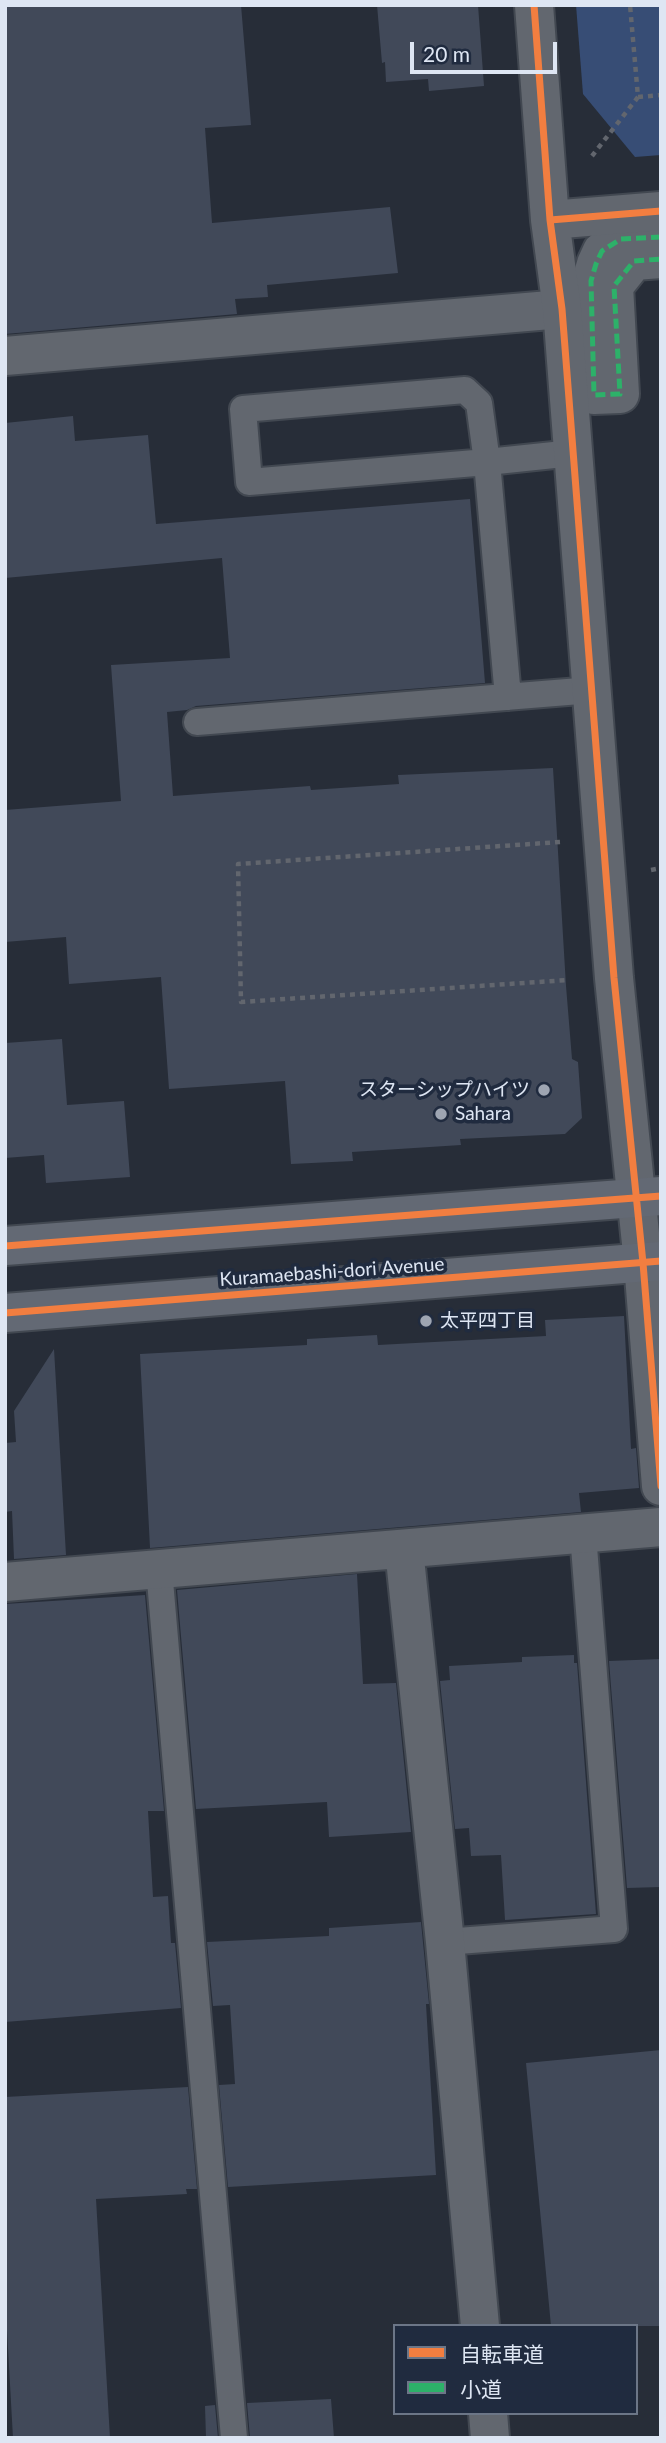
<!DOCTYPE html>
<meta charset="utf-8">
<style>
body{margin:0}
#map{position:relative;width:666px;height:2443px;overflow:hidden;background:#272d38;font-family:Lato,"Noto Sans JP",sans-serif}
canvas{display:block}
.frame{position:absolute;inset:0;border:7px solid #dee6f3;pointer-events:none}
.legend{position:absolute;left:393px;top:2324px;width:245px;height:91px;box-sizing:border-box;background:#202b3f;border:2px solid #6c7687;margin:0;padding:9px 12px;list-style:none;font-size:21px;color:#dee6f3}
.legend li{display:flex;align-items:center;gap:14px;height:35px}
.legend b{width:35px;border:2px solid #6c7687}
.scale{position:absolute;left:410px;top:42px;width:147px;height:32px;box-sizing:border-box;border:4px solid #dee6f3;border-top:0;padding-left:9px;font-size:21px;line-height:24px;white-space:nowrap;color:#dee6f3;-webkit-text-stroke:5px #202b3f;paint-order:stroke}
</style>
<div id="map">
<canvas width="666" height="2443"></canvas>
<div class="frame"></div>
<ul class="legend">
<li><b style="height:9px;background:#f27e40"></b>自転車道</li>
<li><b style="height:9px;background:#2db169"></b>小道</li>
</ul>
<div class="scale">20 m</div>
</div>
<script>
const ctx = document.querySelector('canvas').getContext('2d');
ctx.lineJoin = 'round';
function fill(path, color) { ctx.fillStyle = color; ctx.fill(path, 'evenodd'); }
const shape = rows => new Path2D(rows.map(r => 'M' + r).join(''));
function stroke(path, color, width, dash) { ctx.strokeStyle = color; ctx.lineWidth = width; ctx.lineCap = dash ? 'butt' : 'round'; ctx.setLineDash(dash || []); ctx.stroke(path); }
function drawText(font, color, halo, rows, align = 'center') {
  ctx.font = font + ' Lato,"Noto Sans JP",sans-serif'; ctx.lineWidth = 7; ctx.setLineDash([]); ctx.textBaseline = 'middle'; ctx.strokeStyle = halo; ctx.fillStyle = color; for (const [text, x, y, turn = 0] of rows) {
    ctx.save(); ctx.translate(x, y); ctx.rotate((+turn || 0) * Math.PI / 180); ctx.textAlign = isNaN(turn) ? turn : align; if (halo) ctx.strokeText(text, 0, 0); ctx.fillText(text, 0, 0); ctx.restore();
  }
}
fill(shape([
 [576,5,661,5,661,155,635,157,583,94]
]), '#374d75');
fill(shape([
 [5,5,241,5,251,125,205,128,212,223,390,207,398,273,267,285,268,297,235,299,237,314,5,334],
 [377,5,478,5,484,86,429,91,428,79,386,82,385,62,382,63],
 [73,416,75,441,148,435,156,524,470,499,485,683,196,706,187,710,167,712,173,796,310,786,311,790,399,784,398,775,553,768,566,986,572,1059,578,1062,582,1118,565,1134,460,1139,461,1145,352,1152,353,1161,291,1164,285,1081,169,1089,161,977,69,984,66,937,5,942,5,810,121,801,111,665,230,658,222,558,5,578,5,423],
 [62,1039,67,1105,124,1101,130,1177,46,1183,44,1155,5,1158,5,1043],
 [624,1316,631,1449,636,1448,639,1488,579,1493,581,1512,150,1548,140,1354,307,1345,307,1339,377,1335,378,1345,546,1336,545,1320],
 [54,1349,66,1555,14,1559,12,1511,5,1512,5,1443,16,1442,14,1411],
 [357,1574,363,1684,396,1683,411,1832,329,1837,327,1802,196,1809,177,1590],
 [145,1595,164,1811,148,1811,153,1897,168,1896,171,1943,175,1943,181,2008,5,2022,5,1604],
 [574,1655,574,1663,577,1663,596,1914,505,1920,501,1855,471,1856,469,1828,455,1829,440,1681,450,1680,449,1666,522,1662,522,1657],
 [661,1659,661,1887,627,1888,609,1661],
 [421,1922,429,2004,426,2004,436,2175,228,2187,219,2085,235,2084,230,2005,213,2006,207,1942,329,1936,329,1928],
 [661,2050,661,2326,551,2326,526,2063],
 [188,2087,197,2189,186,2189,187,2194,96,2199,110,2438,13,2438,5,2295,5,2097],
 [331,2399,334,2438,250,2438,247,2403],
 [215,2405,218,2438,206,2438,205,2406]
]), '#414959');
const service = shape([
 [465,390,479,403,487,462,249,482,243,409,465,390],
 [508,697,487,462,573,453],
 [197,722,592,690],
 [159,1569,234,2438],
 [445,1942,614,1929,583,1534]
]);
const pedestrian = shape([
 [661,237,621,239,602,251,596,264,591,281,594,395,620,394,614,286,634,261,661,259]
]);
const minor = shape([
 [5,356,562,309],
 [643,1263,661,1486],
 [404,1549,445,1942,480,2326],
 [5,1582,661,1527],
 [488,2413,490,2438]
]);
const tertiary = shape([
 [534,5,550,220,562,309,614,978,643,1263],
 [550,220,661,211]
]);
const primary = shape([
 [5,1246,661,1196],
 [5,1313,661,1261]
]);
stroke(service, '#424851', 30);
stroke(pedestrian, '#424851', 42);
stroke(minor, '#424851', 42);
stroke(tertiary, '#424851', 42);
stroke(primary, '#424851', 42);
stroke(shape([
 [638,97,661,95],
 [592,156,638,97,630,5],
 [560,842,238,864,241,1002,568,980],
 [651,870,661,868]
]), '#62666e', 4.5, [5, 5]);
stroke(service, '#62676f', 26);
stroke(pedestrian, '#62676f', 38);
stroke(minor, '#62676f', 38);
stroke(tertiary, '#62676f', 38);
stroke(primary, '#636974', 38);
stroke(shape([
 [661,237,621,239,602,251,596,264,591,281,594,395,620,394,614,286,634,261,661,259]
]), '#2db169', 5, [10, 5]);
stroke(shape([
 [534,5,550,220,562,309,614,978,643,1263,661,1486],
 [550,220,661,211],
 [5,1246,661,1196],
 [5,1313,661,1261]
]), '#f27e40', 7);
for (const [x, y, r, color] of [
 [544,1090,7,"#9ea5b2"],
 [441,1114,7,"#9ea5b2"],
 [426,1321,7,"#9ea5b2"]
]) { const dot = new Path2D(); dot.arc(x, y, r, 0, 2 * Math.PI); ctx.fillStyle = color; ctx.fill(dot); stroke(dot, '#202b3f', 2.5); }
drawText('19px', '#dee6f3', '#202b3f', [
 ["スターシップハイツ",530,1090,"right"],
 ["Sahara",455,1114],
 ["太平四丁目",440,1321]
], 'left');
drawText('19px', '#dee6f3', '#202b3f', [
 ["Kuramaebashi-dori Avenue",332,1272,-4]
]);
</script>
